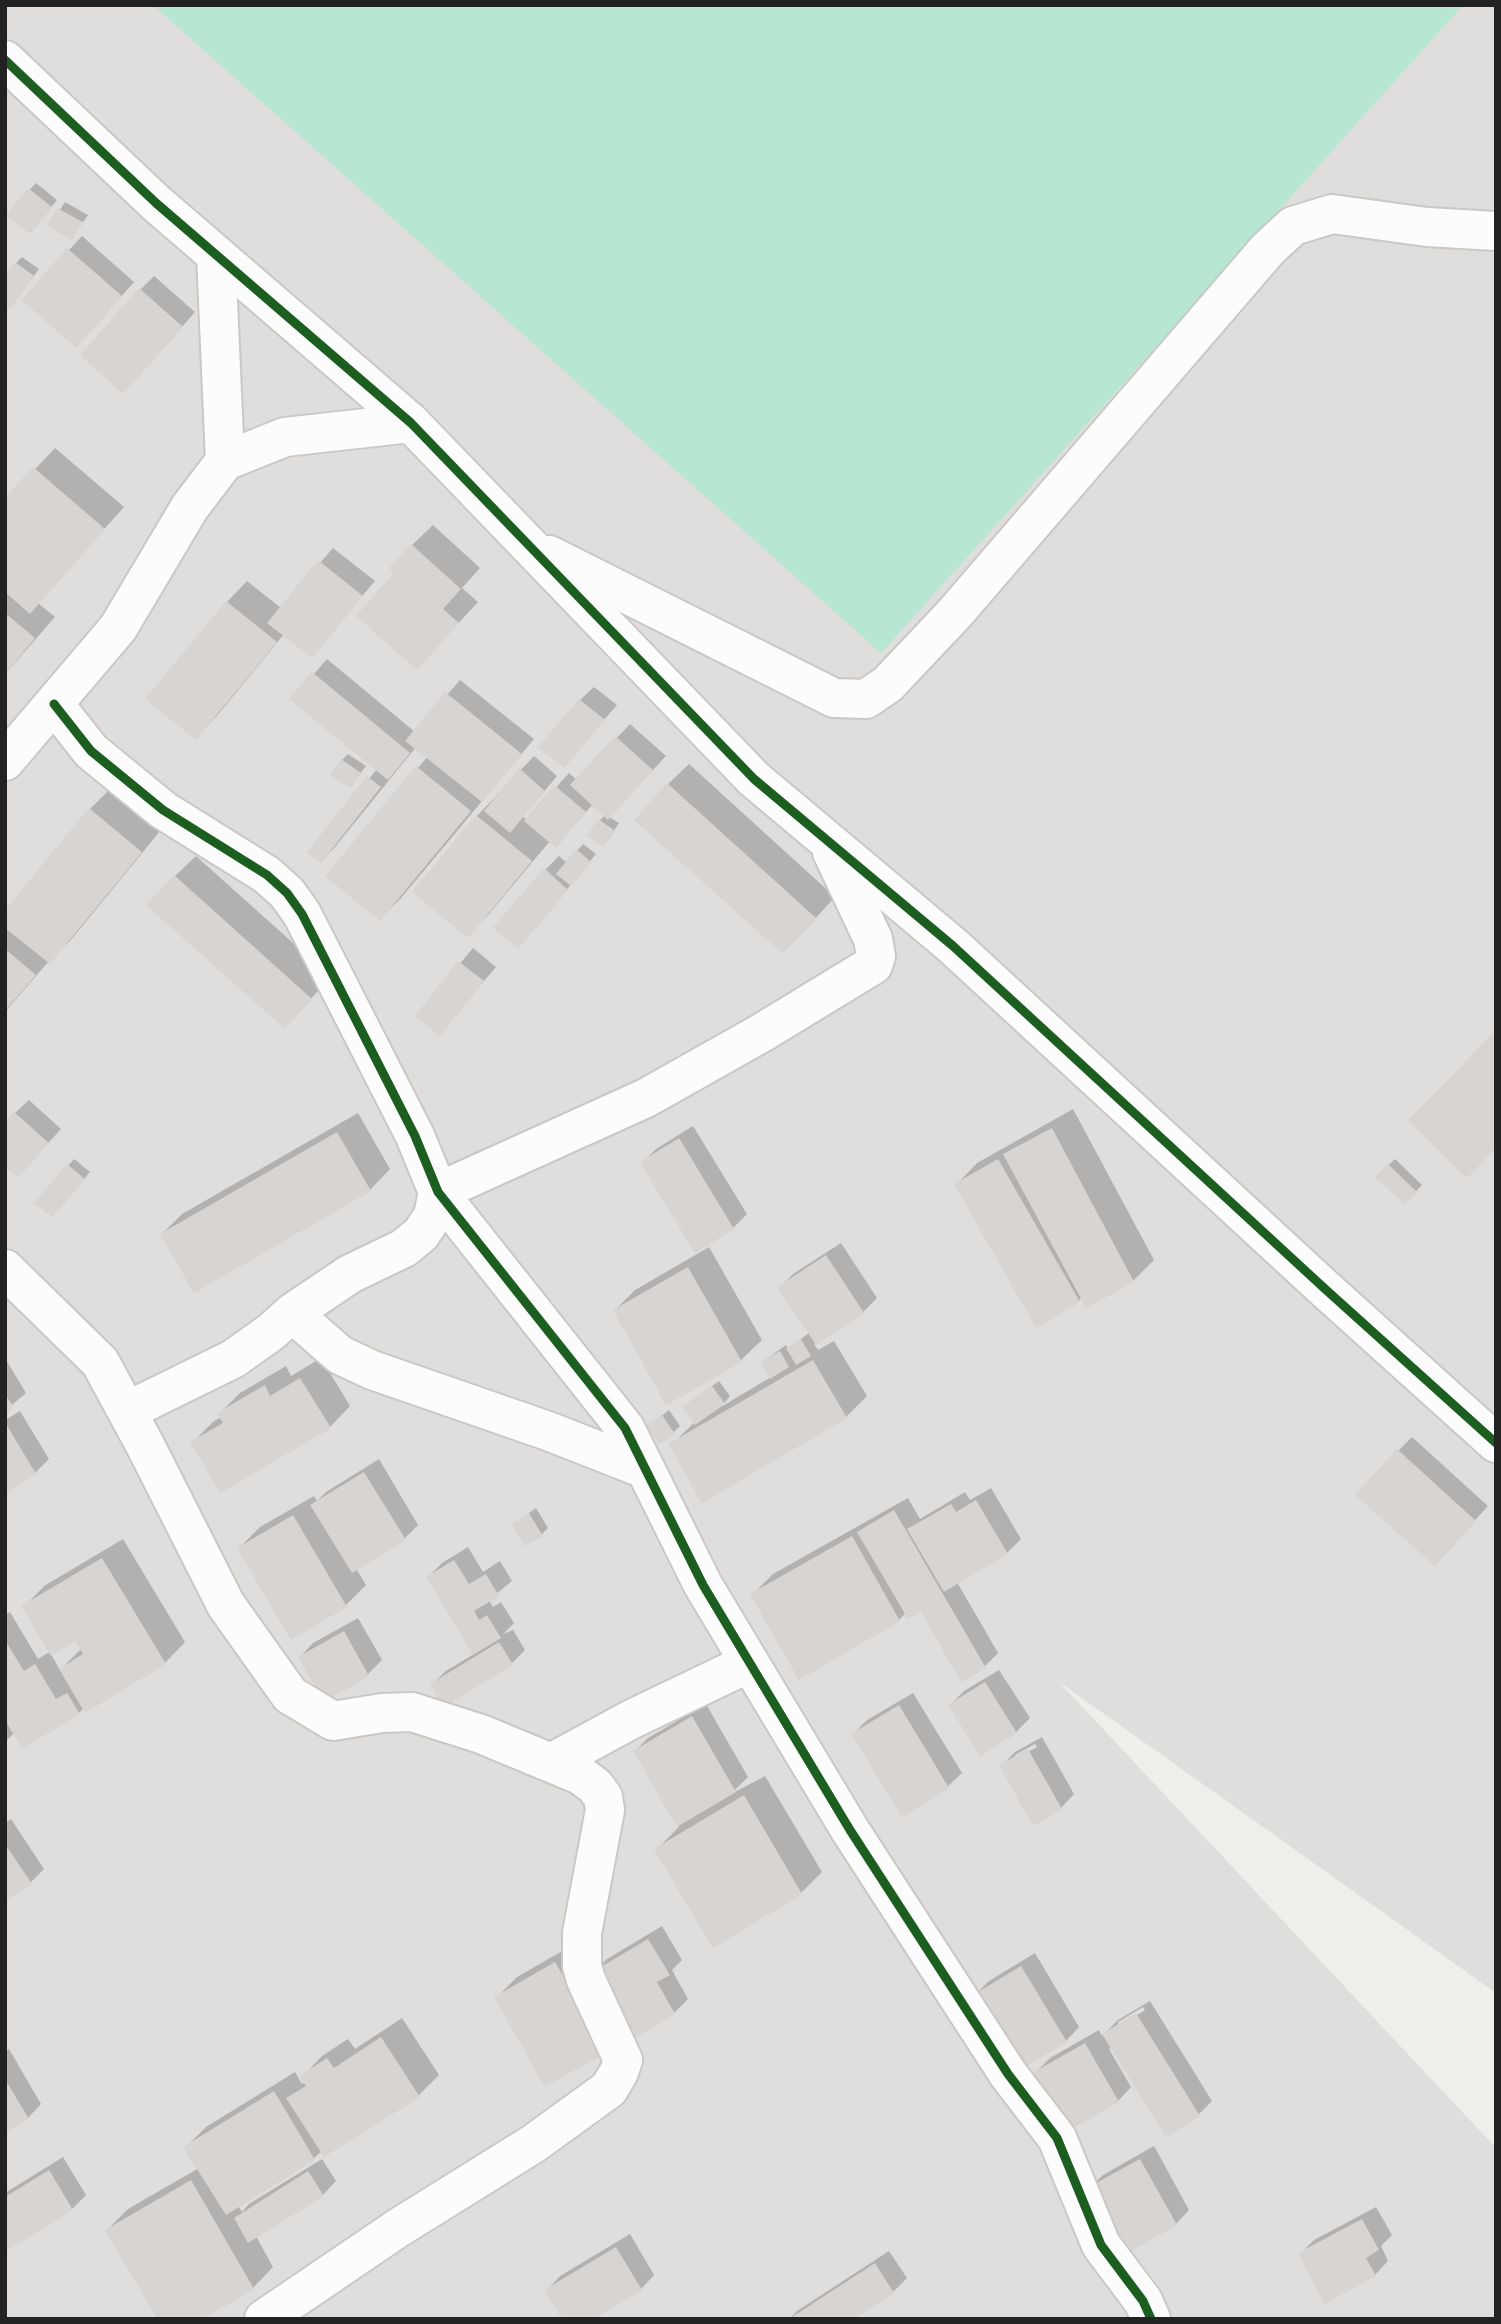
<!DOCTYPE html>
<style>
body{margin:0}
#map{position:relative;width:1501px;height:2324px;overflow:hidden;background:#f0eeeb;font-family:Poppins,sans-serif}
canvas{display:block}
.frame{position:absolute;inset:0;border:7px solid #222;pointer-events:none}
</style>
<div id="map">
<canvas width="1501" height="2324"></canvas>
<div class="frame"></div>
</div>
<script>
const ctx = document.querySelector('canvas').getContext('2d');
ctx.lineJoin = 'round';
function fill(path, color) { ctx.fillStyle = color; ctx.fill(path, 'evenodd'); }
const shape = rows => new Path2D(rows.map(r => 'M' + r).join(''));
function stroke(path, color, width, dash) { ctx.strokeStyle = color; ctx.lineWidth = width; ctx.lineCap = dash ? 'butt' : 'round'; ctx.setLineDash(dash || []); ctx.stroke(path); }
fill(shape([
 [5,5,1496,5,1496,1993,1058,1681,1496,2148,1496,2319,5,2319]
]), '#dfdedc');
fill(shape([
 [153,5,1463,5,881,653]
]), '#b7e6d2');
fill(shape([
 [36,183,57,200,36,226,30,189],
 [65,202,88,215,72,238,49,226],
 [82,236,134,282,90,332,69,250],
 [22,257,39,269,16,300,16,263],
 [154,276,195,312,137,378,140,290],
 [55,448,124,507,38,603,55,617,5,674,5,501],
 [433,525,480,568,462,588,478,602,417,668,412,545],
 [333,548,375,581,311,656,284,634,216,717,196,737,227,602,247,581,281,608],
 [327,659,415,732,460,680,534,739,401,898,380,919,328,875,428,756,416,747,335,847,321,861,310,851,377,769,292,699],
 [594,687,617,705,564,766,580,700],
 [630,724,666,756,609,817,619,823,609,838,603,845,600,820,605,815,593,804,556,846,550,841,488,915,468,935,477,816,534,756,557,776,523,817,527,820,569,773,577,780],
 [348,754,366,766,351,786,342,760],
 [689,764,835,897,804,931,668,784],
 [110,789,161,830,70,941,49,961,5,1012,5,912,90,809],
 [583,844,596,854,531,933,545,870,559,856,567,863],
 [196,856,331,977,285,1027,175,876],
 [473,948,496,967,440,1033,417,1015],
 [29,1100,61,1129,31,1162,15,1113],
 [1073,1109,1154,1260,1133,1281,1082,1297,1079,1301,957,1184,977,1163],
 [358,1113,390,1169,370,1190,162,1234,182,1214],
 [693,1126,747,1214,733,1228,696,1251,642,1163,656,1149],
 [74,1159,90,1172,59,1209,68,1166],
 [1395,1159,1422,1185,1405,1203,1378,1176],
 [841,1243,877,1298,863,1312,814,1344,818,1350,834,1341,867,1396,846,1417,671,1445,695,1422,684,1407,691,1401,719,1381,730,1396,721,1407,771,1377,762,1362,786,1345,788,1349,809,1333,780,1287,793,1274],
 [709,1247,762,1340,741,1360,667,1403,615,1310,635,1290],
 [5,1358,26,1393,5,1411],
 [321,1358,350,1406,330,1427,192,1443,213,1422,221,1417,219,1414,240,1393,286,1366,291,1376],
 [669,1410,680,1426,674,1432,649,1426],
 [20,1411,49,1459,35,1473,5,1492,5,1420],
 [1412,1437,1488,1506,1448,1550,1398,1451],
 [379,1459,418,1525,405,1538,356,1568,366,1585,346,1605,239,1548,260,1527,314,1496,317,1501,326,1492],
 [991,1488,1021,1539,1007,1553,957,1582,998,1653,985,1666,921,1609,907,1612,899,1620,800,1677,752,1595,773,1574,908,1498,920,1519,965,1492,970,1500],
 [536,1508,548,1528,541,1535,514,1524],
 [123,1539,185,1642,165,1663,84,1708,79,1713,14,1733,5,1742,5,1615,10,1612,38,1659,51,1651,24,1607,44,1586],
 [76,1639,82,1648,60,1670,51,1654],
 [468,1547,483,1572,500,1561,512,1581,489,1600,493,1607,501,1602,514,1623,503,1634,513,1630,525,1650,512,1663,432,1684,446,1671,474,1654,428,1577,442,1563],
 [358,1618,382,1660,368,1674,325,1700,300,1657,313,1643],
 [999,1670,1030,1718,1016,1732,950,1705,964,1691],
 [913,1693,962,1773,948,1786,903,1814,853,1734,867,1720],
 [706,1704,748,1777,731,1794,765,1776,822,1872,801,1893,657,1849,679,1827,635,1751,648,1738],
 [1042,1737,1074,1794,1061,1808,1001,1766,1015,1752],
 [1035,1744,1037,1747,1015,1759,1015,1755],
 [11,1819,44,1869,31,1882,5,1899,5,1823],
 [662,1926,682,1960,672,1970,688,1999,674,2013,496,1998,517,1977,576,1943,593,1973,607,1959],
 [1035,1953,1079,2027,1066,2041,975,1995,989,1981],
 [1150,2001,1212,2101,1198,2115,1112,2047,1109,2049,1131,2087,1118,2101,1036,2072,1050,2058,1099,2030,1102,2036,1118,2020],
 [1143,2007,1145,2010,1118,2027,1118,2022],
 [402,2018,439,2075,418,2096,322,2151,314,2158,238,2205,242,2212,249,2204,322,2159,336,2181,323,2195,256,2236,273,2267,253,2288,107,2230,128,2209,199,2168,186,2147,206,2127,295,2072,302,2084,305,2082,302,2077,322,2056,348,2039,355,2049],
 [9,2049,41,2104,28,2118,5,2131,5,2052],
 [1154,2146,1189,2210,1176,2224,1090,2188,1103,2175],
 [63,2157,86,2195,72,2209,5,2250,5,2193],
 [1376,2207,1392,2235,1381,2246,1388,2261,1375,2275,1300,2254,1314,2240],
 [630,2234,654,2275,641,2289,547,2290,560,2276],
 [889,2251,907,2278,893,2292,851,2319,789,2319,797,2311]
]), '#0003');
fill(shape([
 [28,188,52,207,30,234,6,215],
 [57,208,83,222,72,240,47,226],
 [67,248,122,296,76,348,22,300],
 [15,262,34,276,10,309,5,306,5,275],
 [139,288,183,327,123,394,80,355],
 [33,467,105,529,30,614,5,592,5,498],
 [411,544,461,589,443,609,459,623,417,670,356,616,394,573,389,568],
 [318,560,363,596,312,658,267,623],
 [226,601,277,642,196,740,145,699],
 [5,613,35,638,5,674],
 [312,672,410,753,388,780,289,699],
 [445,692,522,754,482,802,405,741],
 [579,699,605,720,564,768,538,747],
 [615,736,653,770,608,820,570,785],
 [341,759,361,773,351,788,330,775],
 [416,766,471,811,380,921,325,876],
 [519,768,545,791,510,833,484,811],
 [367,776,381,787,321,863,307,852],
 [667,783,816,918,783,954,634,820],
 [554,785,586,812,556,848,524,821],
 [89,808,142,852,50,964,5,928,5,910],
 [476,815,532,861,468,938,412,892],
 [598,819,614,830,603,847,587,836],
 [576,849,591,862,571,886,556,874],
 [544,868,568,890,518,949,493,928],
 [174,875,312,999,285,1029,146,905],
 [5,949,36,975,5,1011],
 [458,961,484,981,440,1036,415,1016],
 [1496,1030,1496,1148,1467,1178,1408,1121],
 [14,1112,49,1143,18,1178,5,1167,5,1122],
 [1052,1128,1134,1282,1086,1308,1003,1154],
 [337,1132,371,1191,194,1293,160,1234],
 [679,1138,734,1229,695,1253,640,1162],
 [998,1159,1080,1302,1036,1328,954,1184],
 [67,1164,85,1179,52,1217,34,1203],
 [1388,1164,1417,1192,1405,1205,1375,1177],
 [826,1255,864,1313,816,1345,777,1287],
 [688,1267,742,1362,666,1405,613,1310],
 [801,1339,811,1356,796,1365,786,1348],
 [780,1351,789,1367,770,1379,760,1362],
 [813,1360,847,1418,702,1503,668,1444],
 [300,1378,331,1428,220,1493,190,1442,223,1423,217,1413,265,1385,270,1396],
 [712,1386,725,1404,695,1425,682,1407],
 [5,1394,14,1408,5,1413],
 [662,1415,675,1434,659,1444,646,1425],
 [5,1422,36,1474,5,1494],
 [1397,1449,1476,1521,1435,1566,1355,1495],
 [364,1472,406,1540,352,1573,310,1505],
 [976,1500,1008,1554,944,1592,907,1529,951,1504,956,1512],
 [894,1510,986,1668,961,1682,921,1612,908,1619,857,1532],
 [529,1513,543,1536,525,1546,512,1524],
 [293,1515,347,1607,291,1640,237,1548],
 [852,1536,900,1621,799,1680,750,1594],
 [102,1558,166,1664,85,1713,59,1669,83,1654,75,1641,51,1656,21,1606],
 [454,1560,469,1584,486,1574,499,1596,474,1611,479,1620,487,1615,501,1638,473,1655,426,1577],
 [344,1631,369,1676,324,1702,298,1657],
 [5,1640,24,1671,35,1664,56,1699,67,1693,80,1714,22,1749,5,1720],
 [499,1642,513,1665,444,1707,430,1684],
 [985,1682,1017,1733,980,1756,948,1705],
 [899,1705,949,1788,902,1817,851,1734],
 [692,1716,736,1792,677,1827,633,1751],
 [1028,1749,1062,1809,1033,1826,999,1765],
 [744,1795,802,1894,713,1948,654,1849],
 [5,1844,32,1884,5,1901],
 [648,1939,670,1975,657,1982,675,2014,632,2040,591,1973],
 [555,1962,607,2052,545,2087,494,1997],
 [1021,1966,1067,2042,1019,2071,973,1995],
 [1136,2013,1200,2116,1166,2137,1102,2034],
 [381,2037,420,2097,324,2157,286,2098,306,2086,299,2076,327,2058,334,2068],
 [1085,2043,1119,2102,1068,2131,1034,2072],
 [5,2079,29,2119,5,2133],
 [274,2091,315,2160,226,2215,183,2147],
 [1140,2159,1177,2225,1119,2258,1087,2188],
 [49,2170,73,2210,5,2252,5,2197],
 [308,2171,324,2196,248,2243,234,2218],
 [191,2180,254,2289,203,2319,157,2319,105,2230],
 [1362,2219,1379,2250,1366,2258,1376,2276,1324,2304,1298,2253],
 [616,2247,642,2290,594,2319,562,2319,544,2290],
 [875,2263,894,2293,854,2319,789,2319]
]), '#d7d4d2');
const minor = shape([
 [5,60,156,203,411,423,754,779,953,946,1324,1288,1496,1443],
 [225,461,285,437,411,423],
 [549,555,834,698,866,699,888,684,955,613,1268,249,1293,226,1332,214,1427,227,1496,231],
 [54,704,91,751,163,810,267,875,287,893,302,914,415,1136,438,1192,625,1428,703,1585,850,1830,1008,2074,1057,2138,1101,2245,1143,2301,1151,2319],
 [5,761,118,628,190,507,225,461,216,255],
 [438,1192,646,1098,763,1032,873,965,876,956,873,939,832,852],
 [5,1269,100,1362,144,1443,226,1605,290,1695,333,1721,382,1713,412,1712,481,1734,580,1775,595,1786,603,1797,605,1810,582,1933,582,1966,586,1980,623,2060,619,2072,609,2089,533,2144,398,2228,264,2319],
 [292,1313,340,1355,372,1370,548,1431,645,1469],
 [127,1411,233,1359,271,1332,292,1313,350,1274,404,1248,421,1234,433,1216,438,1192],
 [551,1763,632,1719,749,1663]
]);
stroke(minor, '#c9c8c7', 42);
stroke(minor, '#fdfcfc', 38);
stroke(shape([
 [5,60,156,203,411,423,754,779,953,946,1324,1288,1496,1443],
 [54,704,91,751,163,810,267,875,287,893,302,914,415,1136,438,1192,625,1428,703,1585,850,1830,1008,2074,1057,2138,1101,2245,1143,2301,1151,2319]
]), '#1b5e20', 9);
</script>
